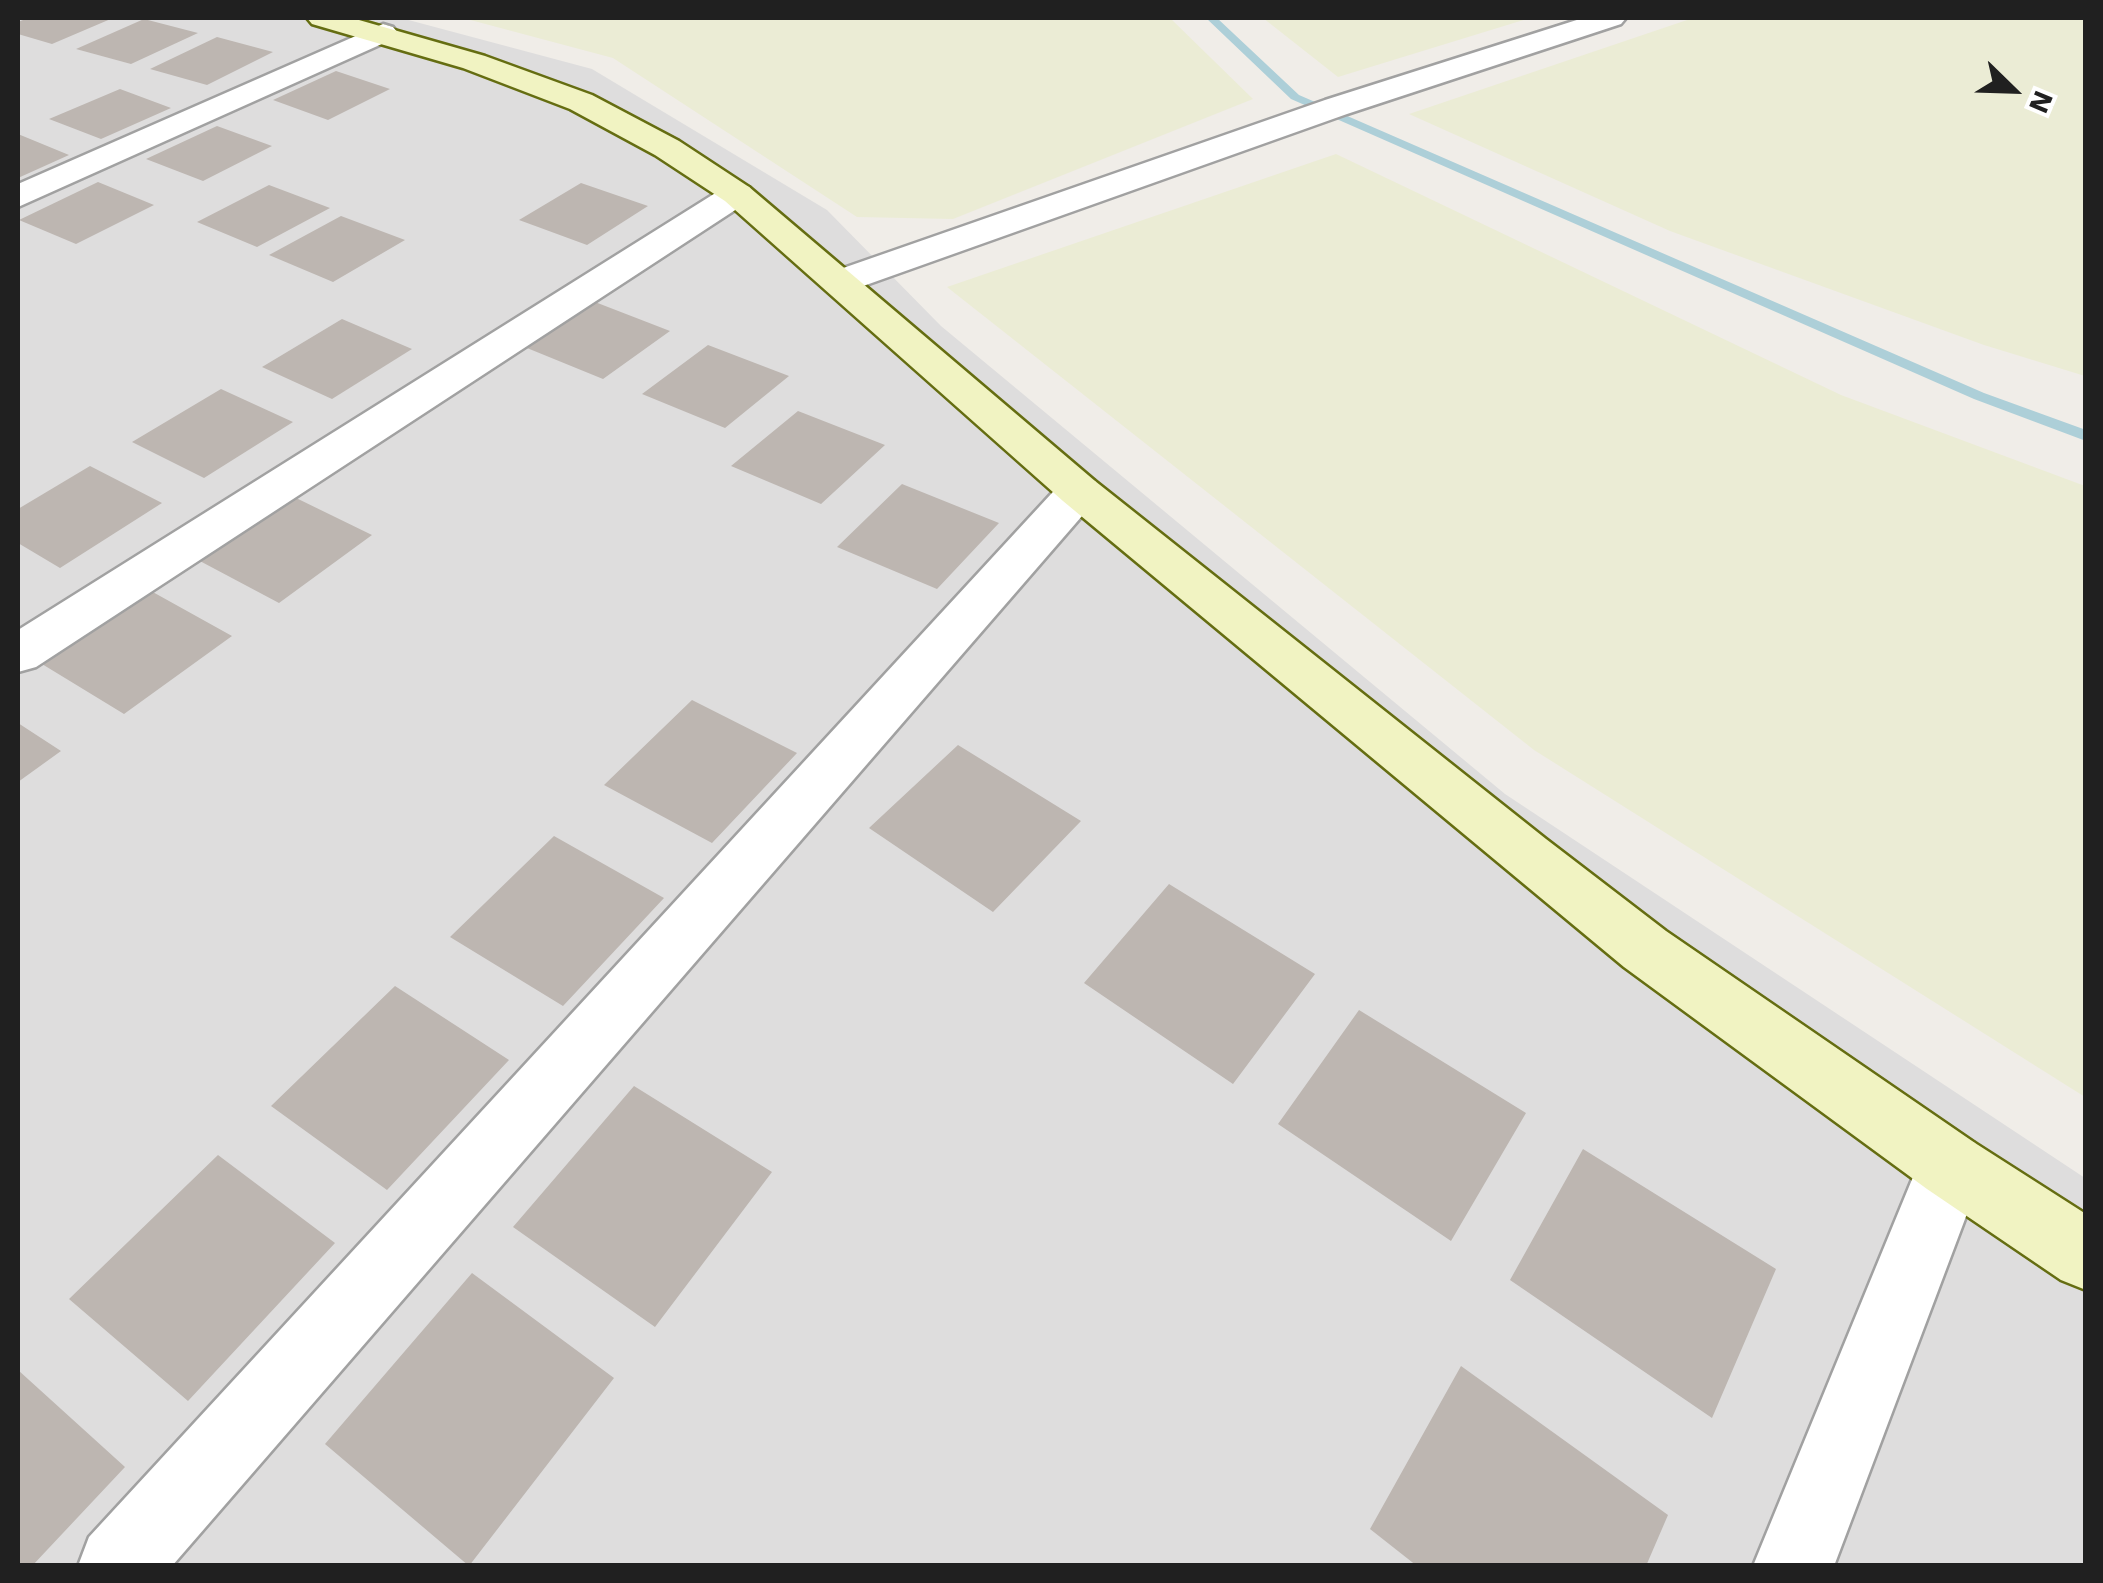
<!DOCTYPE html>
<style>
body{margin:0}
#map{position:relative;width:2103px;height:1583px;overflow:hidden;background:#f0ede8;font-family:"Work Sans",sans-serif}
canvas{display:block}
.frame{position:absolute;inset:0;border:20px solid #202020;pointer-events:none}
.north{position:absolute;left:1963px;top:40px;width:100px;height:100px;-webkit-text-stroke:8px #fff;paint-order:stroke;rotate:113deg;font-size:28px;font-weight:700;line-height:40px;text-align:center;color:#202020}
.north::after{content:'';display:block;margin:auto;width:35px;height:45px;background:#202020;clip-path:polygon(50% 0,100% 100%,50% 72%,0 100%)}
</style>
<div id="map">
<canvas width="2103" height="1583"></canvas>
<div class="frame"></div>
<div class="north">N</div>
</div>
<script>
const ctx = document.querySelector('canvas').getContext('2d');
ctx.lineJoin = 'round';
function fill(path, color) { ctx.fillStyle = color; ctx.fill(path, 'evenodd'); }
const shape = rows => new Path2D(rows.map(r => 'M' + r).join(''));
function stroke(path, color, width, dash) { ctx.strokeStyle = color; ctx.lineWidth = width; ctx.lineCap = dash ? 'butt' : 'round'; ctx.setLineDash(dash || []); ctx.stroke(path); }
fill(shape([
 [18,18,401,18,592,69,827,210,941,326,1505,794,2085,1178,2085,1565,18,1565]
]), '#dedddd');
fill(shape([
 [463,18,1170,18,1253,99,953,219,857,217,613,58],
 [1263,18,1530,18,1338,77],
 [1693,18,2085,18,2085,376,1984,345,1670,231,1409,114],
 [1336,154,1841,395,2085,486,2085,1097,1534,750,947,287]
]), '#ebecd5');
fill(shape([
 [1206,18,1217,18,1299,95,1984,393,2086,430,2086,441,1974,399,1291,99,1206,18]
]), '#adcfd8');
fill(shape([
 [28,18,113,18,52,44,18,34,18,22],
 [144,19,198,33,131,64,76,49],
 [217,37,273,52,207,85,150,69],
 [336,71,390,89,328,120,273,100],
 [120,89,171,108,101,139,49,119],
 [217,126,272,146,203,181,146,159],
 [18,134,69,155,18,178],
 [98,182,154,205,76,244,19,220],
 [581,183,648,206,587,245,519,220],
 [269,185,330,208,257,247,197,222],
 [341,216,405,240,333,282,269,255],
 [595,302,670,331,603,379,527,348],
 [342,319,412,349,332,399,262,367],
 [708,345,789,376,725,428,642,394],
 [221,389,293,422,204,478,132,442],
 [798,411,885,445,821,504,731,466],
 [90,466,162,503,60,568,18,543,18,509],
 [902,484,999,523,937,589,837,547],
 [292,496,372,535,279,603,198,560],
 [151,591,232,636,124,714,42,664],
 [692,700,797,753,712,843,604,785],
 [18,723,61,751,18,782],
 [958,745,1081,821,993,912,869,828],
 [554,836,664,898,563,1006,450,937],
 [1169,884,1315,974,1233,1084,1084,983],
 [395,986,509,1060,387,1190,271,1106],
 [1359,1010,1526,1113,1451,1241,1278,1124],
 [634,1086,772,1172,655,1327,513,1227],
 [1583,1149,1776,1269,1712,1418,1510,1280],
 [218,1155,335,1243,188,1401,69,1299],
 [472,1273,614,1378,469,1566,325,1444],
 [1461,1366,1668,1515,1646,1566,1417,1566,1370,1529],
 [18,1370,125,1467,32,1566,18,1566]
]), '#bdb6b1');
const street = shape([
 [1583,18,1626,18,1621,24,1347,114,852,290,839,293,826,290,820,282,826,274,1325,100,1583,18],
 [383,24,393,27,398,33,393,39,18,207,18,184,383,24],
 [737,183,749,187,755,194,749,201,36,667,18,672,18,630,725,187,737,183],
 [1079,477,1095,481,1101,491,1095,501,172,1566,78,1566,89,1537,1063,481,1079,477],
 [1951,1133,1975,1143,1985,1166,1834,1566,1753,1566,1927,1143,1951,1133]
]);
const secondary = shape([
 [307,18,352,18,485,56,592,95,679,141,749,187,1095,481,1546,839,1666,931,1975,1143,2086,1214,2086,1290,2061,1280,1927,1189,1624,967,1063,501,725,201,655,155,570,109,463,68,312,24,307,18]
]);
stroke(street, '#a1a1a1', 5);
stroke(secondary, '#656d11', 5);
fill(street, '#fff');
fill(secondary, '#f1f3c2');
</script>
